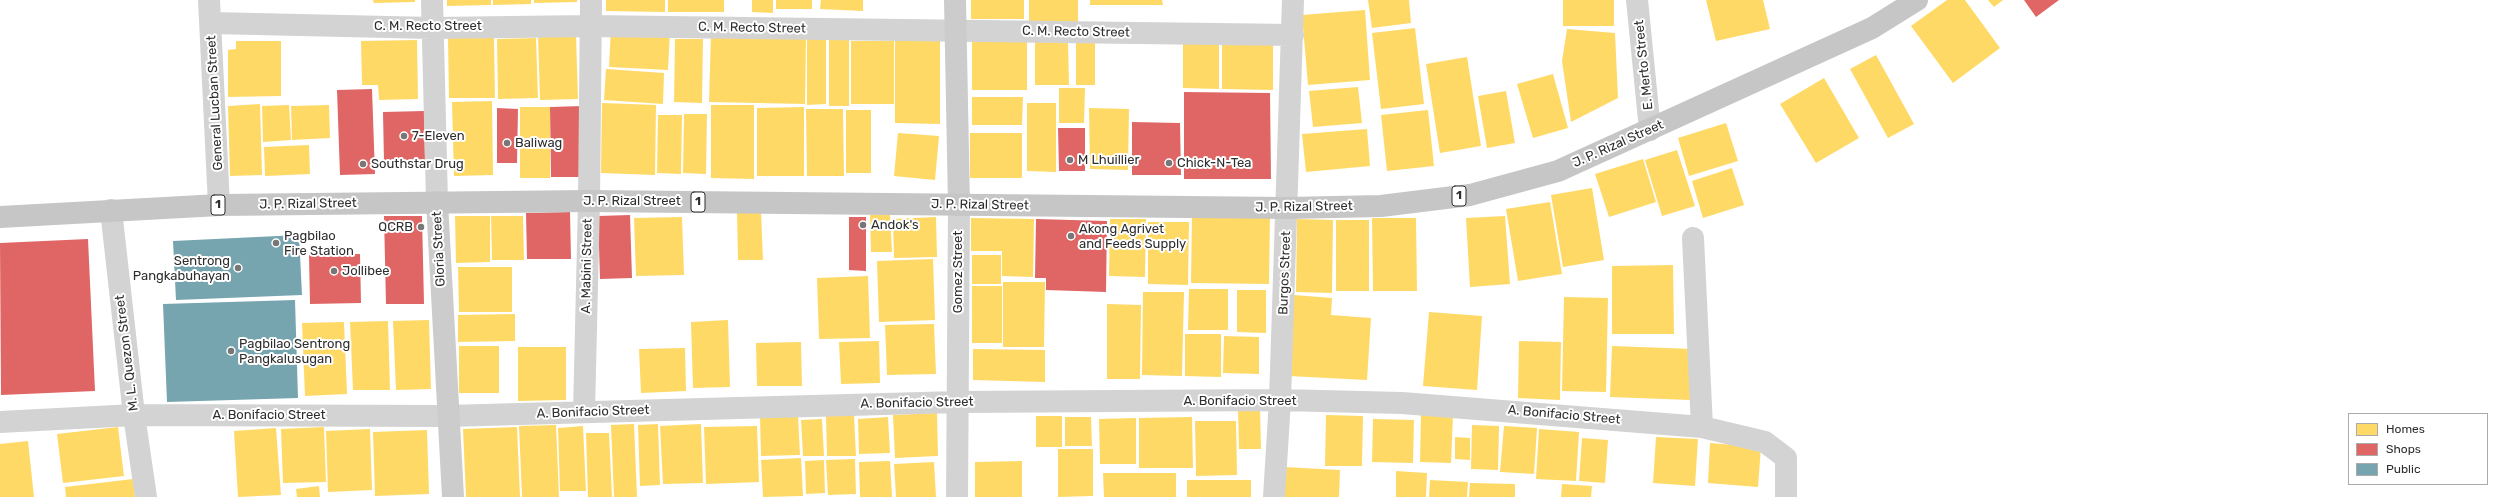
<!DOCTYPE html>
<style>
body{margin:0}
#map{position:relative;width:2500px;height:497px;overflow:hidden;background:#fff;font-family:Rubik,sans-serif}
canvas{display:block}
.legend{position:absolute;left:2348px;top:413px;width:140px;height:72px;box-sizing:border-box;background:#fff;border:1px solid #ababab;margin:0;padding:5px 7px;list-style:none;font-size:12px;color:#2e2e2e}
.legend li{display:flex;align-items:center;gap:8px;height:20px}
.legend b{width:20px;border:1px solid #ababab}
</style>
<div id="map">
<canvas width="2500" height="497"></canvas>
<ul class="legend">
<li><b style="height:11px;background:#ffd966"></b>Homes</li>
<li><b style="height:11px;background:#e06666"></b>Shops</li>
<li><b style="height:11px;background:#76a5af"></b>Public</li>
</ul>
</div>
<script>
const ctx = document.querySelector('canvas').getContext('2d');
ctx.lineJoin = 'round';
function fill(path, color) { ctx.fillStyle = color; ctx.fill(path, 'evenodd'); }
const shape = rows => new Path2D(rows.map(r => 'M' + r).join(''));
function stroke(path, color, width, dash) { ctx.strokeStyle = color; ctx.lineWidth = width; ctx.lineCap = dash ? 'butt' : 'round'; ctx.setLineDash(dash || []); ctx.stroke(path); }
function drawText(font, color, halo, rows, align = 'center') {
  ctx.font = font + ' Rubik,sans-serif'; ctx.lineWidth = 4; ctx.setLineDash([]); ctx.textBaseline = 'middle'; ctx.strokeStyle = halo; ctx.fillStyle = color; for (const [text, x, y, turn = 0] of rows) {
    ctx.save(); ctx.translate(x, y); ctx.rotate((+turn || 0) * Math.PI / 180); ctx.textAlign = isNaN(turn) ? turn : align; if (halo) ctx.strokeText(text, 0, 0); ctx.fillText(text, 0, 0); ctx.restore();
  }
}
fill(shape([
 [373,0,415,0,415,2,374,3],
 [447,0,491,0,491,5,447,6],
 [493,0,531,0,531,4,493,5],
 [534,0,577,0,577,2,534,3],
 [606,0,665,0,665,12,606,11],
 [668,0,724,0,724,12,668,12],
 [752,0,773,0,773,13,752,12],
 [776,0,812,0,812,9,776,9],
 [821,0,863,0,863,11,820,9],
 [971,0,1024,0,1024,19,971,19],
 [1029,0,1078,0,1078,24,1029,24],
 [1090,0,1162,0,1163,5,1090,5],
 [1368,0,1409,0,1411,23,1372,28],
 [1563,0,1614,0,1614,26,1563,26],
 [1706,0,1763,0,1770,29,1716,41],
 [1947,0,1965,0,2000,48,1953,83,1911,26],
 [1988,0,2003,0,1994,7],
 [1365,10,1370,80,1308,85,1302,15],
 [611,28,670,31,668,70,609,67],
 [1415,28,1424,104,1381,109,1372,33],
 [1567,29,1615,33,1618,98,1571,122,1562,61],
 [711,33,806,36,805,104,709,102],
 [538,35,576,35,578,99,540,100],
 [448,38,494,38,495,98,449,98],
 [536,38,538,98,498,99,497,39],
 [972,38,1027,39,1027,90,972,90],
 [675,39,703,39,702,103,674,102],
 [807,39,826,39,826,104,807,105],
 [417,40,418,99,379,100,378,85,362,85,361,41],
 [829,40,849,40,849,106,829,106],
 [1035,40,1068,40,1069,85,1035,85],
 [236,41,281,41,281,96,228,97,228,50,236,49],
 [851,41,894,41,894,104,851,104],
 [895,41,940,41,940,124,895,123],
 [1076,43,1095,43,1095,85,1076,85],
 [1183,43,1219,43,1219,89,1183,88],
 [1222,44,1273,44,1273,90,1222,89],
 [1876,55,1914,124,1888,138,1850,69],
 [1467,57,1481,146,1440,153,1426,64],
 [606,69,664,73,663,104,604,100],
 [1553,74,1568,128,1533,138,1517,84],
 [1824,78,1859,138,1816,163,1780,104],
 [1358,87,1362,123,1313,127,1309,91],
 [1059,88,1085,88,1084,123,1059,123],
 [1506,91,1515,143,1487,148,1478,96],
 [972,97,1023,97,1022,125,972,125],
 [492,101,493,175,454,176,452,102],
 [602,103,656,105,655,175,601,173],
 [1027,103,1056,103,1056,172,1027,171],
 [260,104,262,175,230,176,228,106],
 [289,105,291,140,263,142,262,106],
 [329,105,330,138,292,140,291,106],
 [711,105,754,105,754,179,711,178],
 [520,107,550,107,550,178,520,178],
 [804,107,804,176,757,176,757,108],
 [1089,108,1129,109,1128,170,1090,169],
 [806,109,843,109,844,176,807,176],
 [846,110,871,110,871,173,846,173],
 [1428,110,1434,166,1387,171,1381,115],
 [684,114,707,114,706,174,683,173],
 [658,115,682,115,681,174,657,173],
 [1726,123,1738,161,1689,176,1678,138],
 [1367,129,1370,166,1306,172,1302,134],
 [898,133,939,136,935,180,894,176],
 [970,133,1022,133,1022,178,970,178],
 [309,145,310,174,265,176,264,147],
 [1677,150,1695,206,1662,216,1645,160],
 [1643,159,1656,202,1609,217,1595,174],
 [1732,168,1744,205,1703,218,1692,181],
 [1592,188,1604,260,1563,267,1551,195],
 [1550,202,1562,274,1518,281,1506,209],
 [761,211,763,260,738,260,737,212],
 [1192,213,1270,214,1269,284,1191,283],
 [870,215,890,215,892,252,871,252],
 [455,216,490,216,490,262,456,263],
 [491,216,523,216,524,260,492,260],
 [1505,216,1510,284,1470,287,1466,218],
 [682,217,684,275,636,276,634,218],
 [936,217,937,257,894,258,893,219],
 [971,218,1034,219,1033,277,1002,276,1002,251,971,251],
 [1372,218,1416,218,1417,291,1373,291],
 [1110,219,1146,219,1145,277,1109,276],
 [1297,219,1333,220,1332,293,1296,292],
 [1336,220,1369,220,1369,291,1336,291],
 [1148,222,1189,222,1188,285,1148,284],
 [972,255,1001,255,1001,284,972,284],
 [933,259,935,320,879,322,877,261],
 [1673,265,1674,334,1612,334,1612,266],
 [458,267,512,267,512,312,459,312],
 [868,276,870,338,819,339,817,278],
 [1003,282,1045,282,1044,347,1003,347],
 [972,286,1002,286,1002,343,972,343],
 [1189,289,1228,289,1228,330,1188,330],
 [1237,290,1266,290,1266,333,1237,332],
 [1143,292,1184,292,1182,376,1142,375],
 [1294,295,1332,298,1331,315,1371,318,1367,380,1289,376],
 [1564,297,1608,298,1606,392,1562,391],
 [1107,304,1141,305,1140,379,1107,379],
 [1429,312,1482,316,1477,390,1423,386],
 [515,314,515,341,458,342,458,315],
 [429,320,431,389,396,390,393,321],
 [728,320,730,387,693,388,691,322],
 [388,321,390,390,353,390,350,322],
 [344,322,347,394,305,396,302,323],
 [934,324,936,374,887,375,885,325],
 [1185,334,1221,334,1221,377,1185,376],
 [1224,336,1259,337,1259,374,1223,373],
 [879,341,880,383,841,384,839,342],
 [1519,341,1561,342,1560,400,1518,398],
 [801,342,802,386,757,386,756,343],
 [459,346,499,346,499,393,459,393],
 [1612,346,1693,349,1691,400,1610,397],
 [518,347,566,347,566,400,518,401],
 [685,348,686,391,641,393,639,349],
 [973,349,1045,350,1045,382,973,380],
 [1260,408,1261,449,1239,449,1238,409],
 [937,413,938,456,895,458,893,415],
 [1421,414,1453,415,1451,463,1420,462],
 [798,415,800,455,761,456,760,416],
 [854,415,856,456,827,456,826,416],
 [1326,415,1363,416,1362,466,1325,466],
 [1036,416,1062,416,1062,447,1036,447],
 [888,417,890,453,859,454,858,419],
 [1065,417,1091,417,1092,446,1065,446],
 [1192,417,1193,468,1139,468,1139,418],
 [1136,418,1136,464,1100,464,1099,419],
 [822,419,824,456,803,456,801,420],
 [1373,419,1414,420,1413,463,1372,462],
 [1195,421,1236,421,1237,475,1196,476],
 [634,424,637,497,614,497,611,425],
 [658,424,660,485,640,486,638,425],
 [701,424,703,483,663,484,660,426],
 [556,425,559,497,522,497,519,426],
 [1472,425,1499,426,1498,470,1471,469],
 [583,426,586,491,560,491,558,428],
 [757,426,759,482,706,484,704,427],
 [1504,426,1537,428,1534,474,1500,472],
 [118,427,124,476,63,483,57,434],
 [324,427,326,482,283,483,281,429],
 [517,427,520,497,466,497,463,429],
 [276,428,281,495,238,497,234,431],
 [370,429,372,490,328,492,326,431],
 [1539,429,1579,432,1576,481,1536,479],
 [427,430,429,494,375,496,373,432],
 [586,433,609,433,612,497,588,497],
 [1455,437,1470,438,1470,460,1455,459],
 [1656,437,1698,439,1695,486,1653,483],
 [1582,438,1608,440,1605,483,1579,481],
 [28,441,34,497,0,497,0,444],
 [1710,443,1761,447,1758,487,1708,483],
 [1058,449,1093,449,1093,496,1058,497],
 [801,458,803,496,763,497,761,460],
 [855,459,856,494,828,495,826,460],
 [824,460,825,493,806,494,805,461],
 [890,461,892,497,860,497,859,462],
 [1022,461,1022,497,975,497,975,462],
 [934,462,936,497,896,497,894,464],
 [1284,467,1340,470,1339,497,1283,497],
 [1396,471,1427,473,1426,497,1396,497],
 [1103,473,1176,473,1176,497,1104,497],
 [133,479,135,497,66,497,65,487],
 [1187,480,1251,480,1251,497,1187,497],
 [1430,480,1468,482,1467,497,1429,497],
 [1470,483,1515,484,1515,497,1469,497],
 [1562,484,1592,486,1591,497,1561,497],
 [319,486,320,497,297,497,296,489]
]), '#ffd966');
fill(shape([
 [2024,0,2059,0,2036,17],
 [372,89,375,174,340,175,337,90],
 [1184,92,1270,93,1271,179,1184,179],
 [582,106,584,177,551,177,550,107],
 [497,108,518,109,517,163,497,163],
 [424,111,425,161,384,162,383,112],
 [1132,122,1180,123,1181,175,1132,175],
 [1058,128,1085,128,1085,171,1059,171],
 [570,212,571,259,527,259,526,213],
 [630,215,632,278,600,279,598,216],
 [384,216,422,216,424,304,386,304],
 [849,217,866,217,866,271,849,270],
 [1036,219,1107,221,1106,292,1046,290,1046,278,1035,278],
 [88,239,95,391,1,395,0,243],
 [360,254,361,303,310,304,309,255]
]), '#e06666');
fill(shape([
 [299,235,302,295,176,300,173,241],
 [295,300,298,398,167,402,163,304]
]), '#76a5af');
stroke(shape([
 [209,0,219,205],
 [432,0,437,202],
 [1637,0,1650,130],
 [211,23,433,28,590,26,1293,35],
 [111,210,134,415,146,497],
 [1693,238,1702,427],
 [584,412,589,201,591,0],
 [0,422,134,415,447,416,958,402,1280,400,1402,403,1702,427,1765,442,1786,458,1786,497],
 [957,497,959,205],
 [1274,497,1280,400,1293,0]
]), '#d3d3d3', 22);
stroke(shape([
 [955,0,959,205],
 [437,202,453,497]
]), '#ccc', 22);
stroke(shape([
 [0,217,219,205,589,201,1287,208,1381,206,1470,195,1558,171,1872,28,1917,0]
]), '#c6c6c6', 22);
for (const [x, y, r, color] of [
 [404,136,4,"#777"],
 [507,143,4,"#777"],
 [1070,160,4,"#777"],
 [1169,163,4,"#777"],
 [363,164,4,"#777"],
 [863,225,4,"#777"],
 [421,227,4,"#777"],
 [1071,236,4,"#777"],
 [276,243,4,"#777"],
 [238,268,4,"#777"],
 [334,271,4,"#777"],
 [231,351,4,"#777"]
]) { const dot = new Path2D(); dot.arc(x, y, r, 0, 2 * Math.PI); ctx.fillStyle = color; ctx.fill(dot); stroke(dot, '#fff', 1.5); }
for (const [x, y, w] of [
 [1459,196,14],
 [698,202,14],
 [218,205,14]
]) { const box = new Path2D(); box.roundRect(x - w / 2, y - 10, w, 20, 3); ctx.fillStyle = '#fff'; ctx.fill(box); stroke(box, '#2e2e2e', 1); }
drawText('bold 12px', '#2e2e2e', null, [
 ["1",1459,196],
 ["1",698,202],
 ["1",218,205]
]);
drawText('13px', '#2e2e2e', '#fff', [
 ["C. M. Recto Street",428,26],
 ["C. M. Recto Street",752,28,1],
 ["C. M. Recto Street",1076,32,1],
 ["E. Merto Street",1644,65,-96],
 ["General Lucban Street",215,103,-93],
 ["J. P. Rizal Street",1618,144,-24],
 ["J. P. Rizal Street",632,201],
 ["J. P. Rizal Street",308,204,-1],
 ["J. P. Rizal Street",980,205,1],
 ["J. P. Rizal Street",1304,207,-1],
 ["Gloria Street",439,249,-93],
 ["A. Mabini Street",587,266,-89],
 ["Gomez Street",958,272,-90],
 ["Burgos Street",1285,273,-88],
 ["M. L. Quezon Street",127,353,-97],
 ["A. Bonifacio Street",1240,401],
 ["A. Bonifacio Street",917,403,-1],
 ["A. Bonifacio Street",593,412,-2],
 ["A. Bonifacio Street",269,415],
 ["A. Bonifacio Street",1564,415,5]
]);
drawText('13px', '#2e2e2e', '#fff', [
 ["7-Eleven",412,136],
 ["Baliwag",515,143],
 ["M Lhuillier",1078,160],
 ["Chick-N-Tea",1177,163],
 ["Southstar Drug",371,164],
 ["Andok's",871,225],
 ["QCRB",413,227,"right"],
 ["Akong Agrivet",1079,229],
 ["and Feeds Supply",1079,244],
 ["Pagbilao",284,236],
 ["Fire Station",284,251],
 ["Sentrong",230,261,"right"],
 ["Pangkabuhayan",230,276,"right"],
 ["Jollibee",342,271],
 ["Pagbilao Sentrong",239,344],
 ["Pangkalusugan",239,359]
], 'left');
</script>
